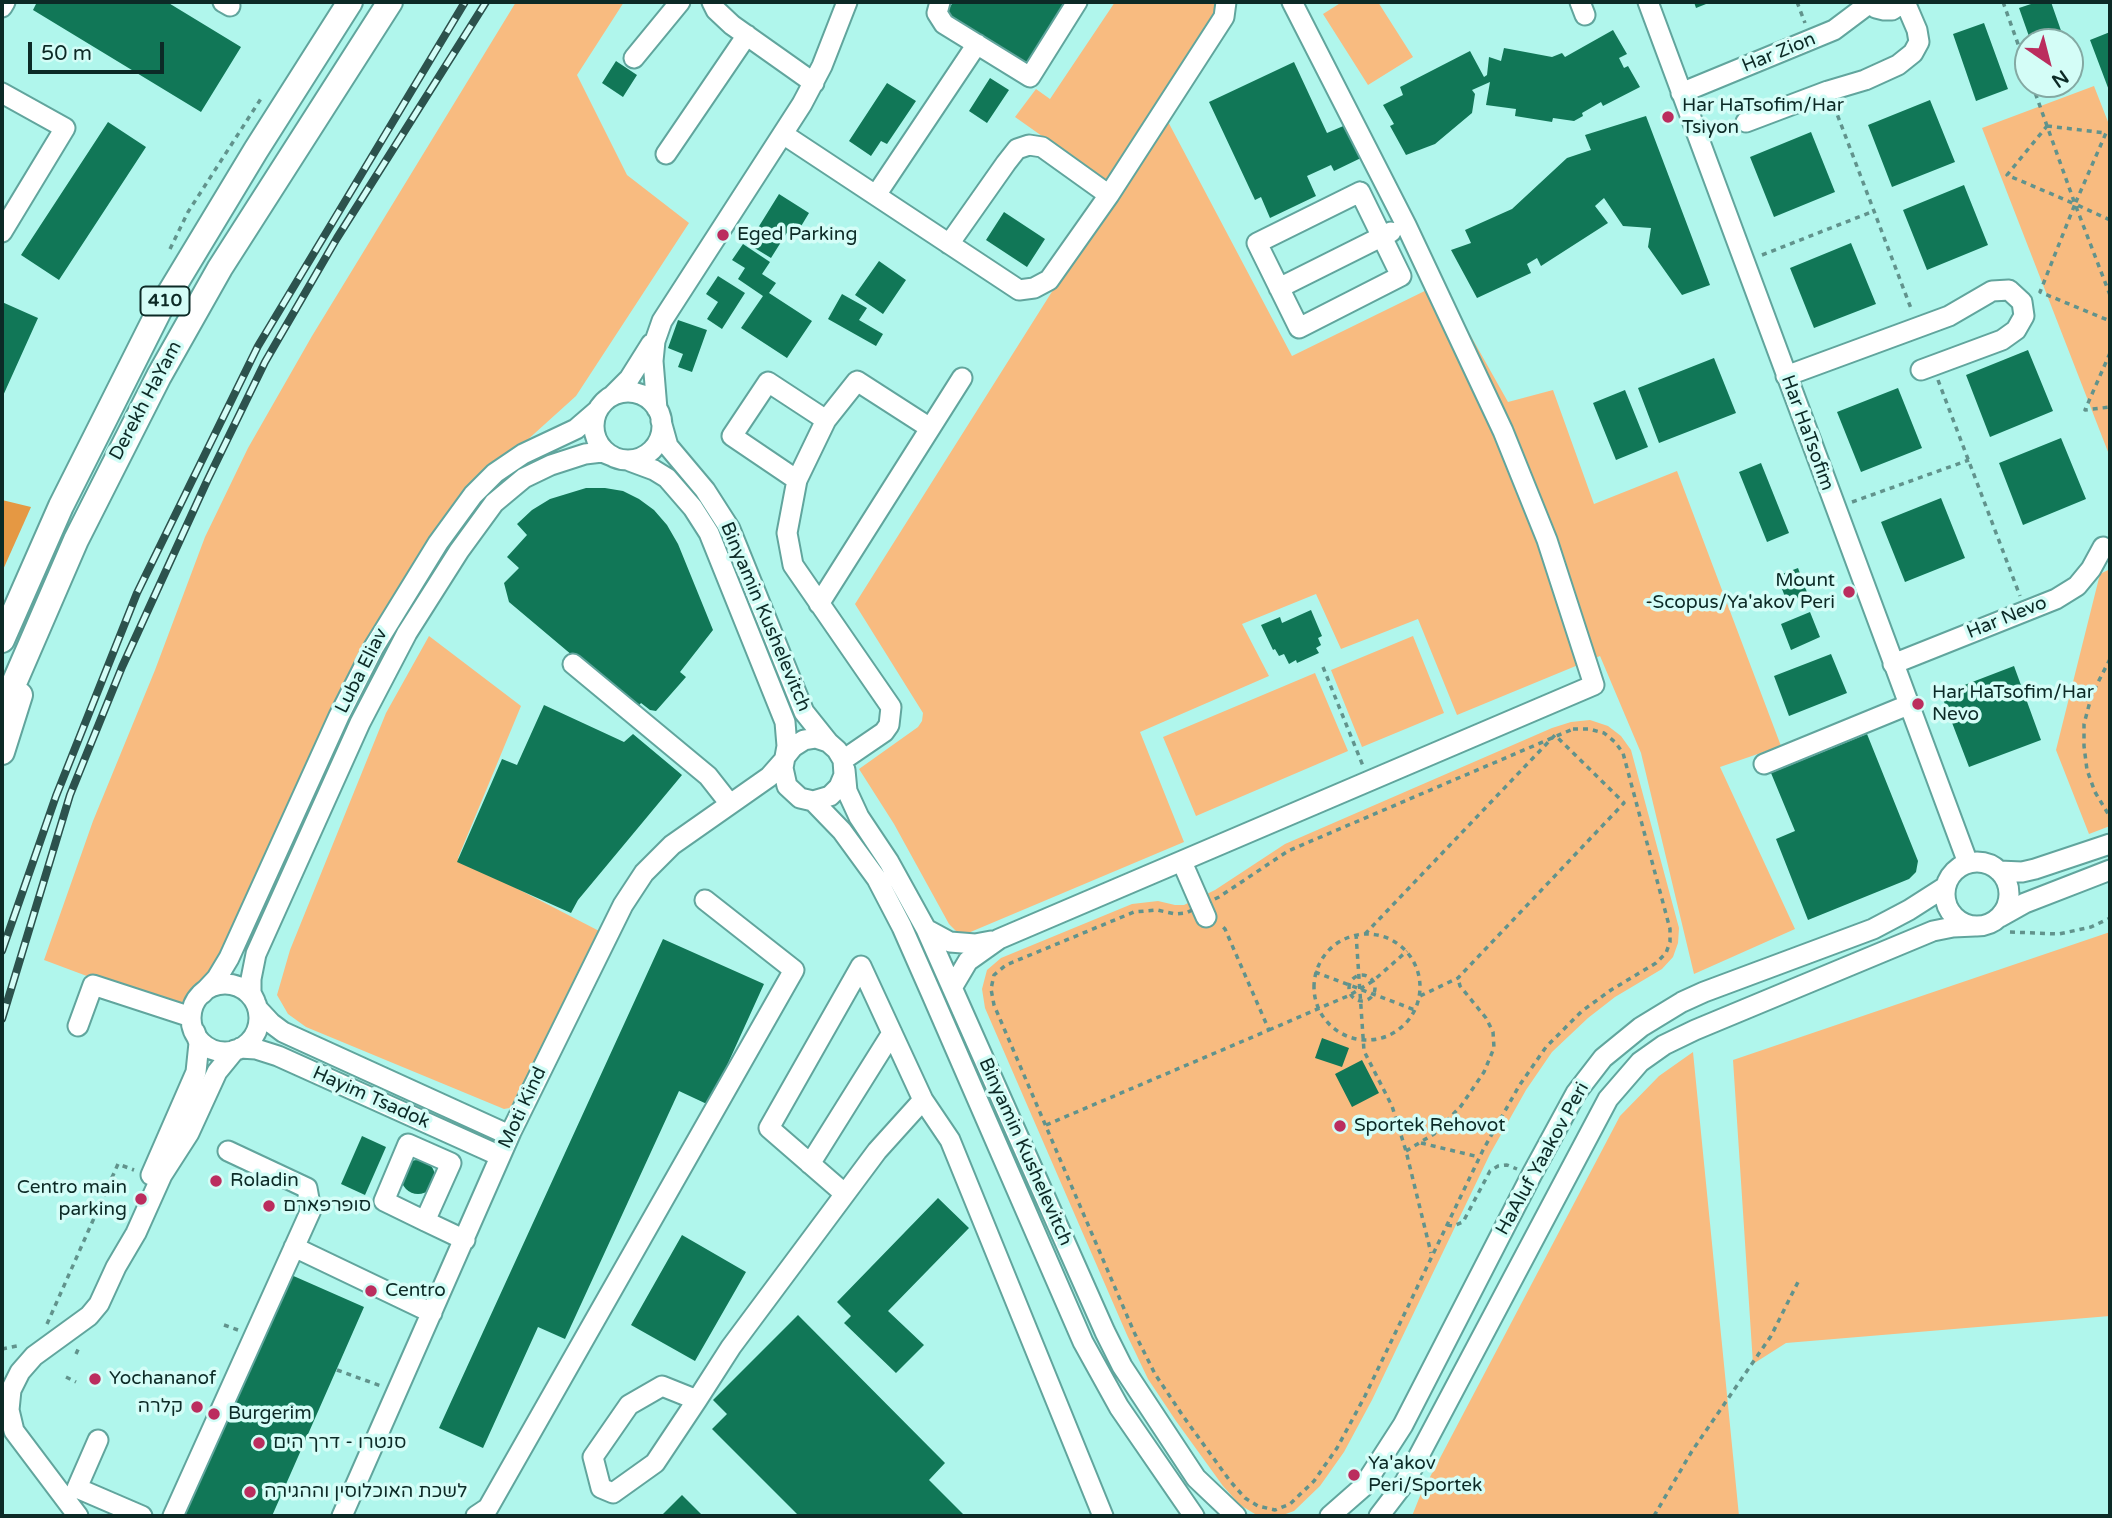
<!DOCTYPE html>
<meta charset="utf-8">
<style>
body{margin:0}
#map{position:relative;width:2112px;height:1518px;overflow:hidden;background:#b0f6ec;font-family:"Varela Round",sans-serif}
canvas{display:block}
.frame{position:absolute;inset:0;border:4px solid #0c2a26;pointer-events:none}
.north{position:absolute;left:2014px;top:28px;width:70px;height:70px;box-sizing:border-box;background:#d4fdf7;border:2px solid #84a9a3;border-radius:50%;rotate:145deg;font-size:19px;font-weight:700;line-height:28px;text-align:center;color:#0c2a26}
.north::after{content:'';display:block;margin:auto;width:24px;height:32px;background:#bb2d5e;clip-path:polygon(50% 0,100% 100%,50% 72%,0 100%)}
.scale{position:absolute;left:28px;top:42px;width:136px;height:32px;box-sizing:border-box;border:4px solid #0c2a26;border-top:0;padding-left:9px;font-size:21px;line-height:24px;white-space:nowrap;color:#0c2a26;-webkit-text-stroke:5px #d4fdf7;paint-order:stroke}
</style>
<div id="map">
<canvas width="2112" height="1518"></canvas>
<div class="frame"></div>
<div class="north">N</div>
<div class="scale">50 m</div>
</div>
<script>
const ctx = document.querySelector('canvas').getContext('2d');
ctx.lineJoin = 'round';
function fill(path, color) { ctx.fillStyle = color; ctx.fill(path, 'evenodd'); }
const shape = rows => new Path2D(rows.map(r => 'M' + r).join(''));
function stroke(path, color, width, dash) { ctx.strokeStyle = color; ctx.lineWidth = width; ctx.lineCap = dash ? 'butt' : 'round'; ctx.setLineDash(dash || []); ctx.stroke(path); }
function drawText(font, color, halo, rows, align = 'center') {
  ctx.font = font + ' "Varela Round","Noto Sans Hebrew",sans-serif'; ctx.lineWidth = 7; ctx.setLineDash([]); ctx.textBaseline = 'middle'; ctx.strokeStyle = halo; ctx.fillStyle = color; for (const [text, x, y, turn = 0] of rows) {
    ctx.save(); ctx.translate(x, y); ctx.rotate((+turn || 0) * Math.PI / 180); ctx.textAlign = isNaN(turn) ? turn : align; if (halo) ctx.strokeText(text, 0, 0); ctx.fillText(text, 0, 0); ctx.restore();
  }
}
fill(shape([
 [516,2,624,2,577,75,627,175,689,223,576,396,452,508,221,959,199,987,175,1009,44,960,93,821,155,670,205,537,248,448,312,336],
 [1115,2,1214,2,1214,19,1110,184,1015,117,1036,89,1050,99],
 [1342,2,1378,2,1413,57,1368,85,1323,14],
 [2094,86,2110,127,2110,457,1982,128],
 [1164,114,1292,356,1441,283,1508,402,1553,390,1594,504,1677,471,1781,746,1720,767,1795,929,1694,974,1641,753,1600,656,1457,715,1418,619,1341,649,1316,594,1242,624,1269,676,1140,732,1184,842,961,936,949,924,894,824,859,769,918,727,922,721,923,713,855,604],
 [2110,569,2110,826,2089,834,2056,750,2100,574],
 [429,636,521,706,458,858,603,933,515,1107,504,1109,306,1027,288,1014,277,995,290,950,386,713],
 [1413,636,1444,713,1362,747,1331,670],
 [1315,673,1348,751,1196,816,1163,737],
 [1590,720,1608,726,1621,736,1631,750,1679,928,1678,943,1673,957,1662,969,1615,997,1588,1018,1552,1052,1526,1090,1490,1154,1372,1400,1344,1452,1320,1486,1294,1511,1280,1516,1255,1514,1240,1505,1223,1486,1176,1421,1148,1379,1127,1335,985,1008,982,989,987,970,1001,958,1132,904,1158,901,1175,905,1184,905,1215,890,1285,844,1552,728,1571,722],
 [2110,932,2110,1316,1786,1343,1753,1364,1733,1060],
 [1693,1052,1739,1516,1412,1516,1420,1496,1620,1116,1659,1076]
]), '#f8bb80');
fill(shape([
 [2,500,31,507,2,572]
]), '#e59843');
fill(shape([
 [37,2,167,2,241,47,201,112,33,10],
 [953,2,1067,2,1027,64,946,14],
 [1694,2,1711,2,1696,8],
 [2037,2,2051,2,2065,42,2031,42,2019,8],
 [1984,23,2008,89,1976,101,1953,34],
 [1613,30,1627,54,1619,58,1624,68,1628,66,1640,87,1603,106,1601,102,1582,113,1583,116,1574,121,1553,118,1552,122,1515,116,1516,109,1486,105,1490,82,1472,90,1475,94,1472,113,1435,144,1406,155,1390,126,1394,124,1383,105,1403,95,1400,87,1470,51,1484,77,1487,75,1489,57,1501,61,1504,48,1552,57,1562,53,1565,57],
 [2110,32,2110,93,2090,40],
 [616,61,637,75,623,97,602,83],
 [1294,62,1327,133,1348,124,1363,157,1334,171,1331,165,1307,176,1316,196,1270,218,1261,197,1255,200,1209,102],
 [990,78,1009,90,987,123,969,111],
 [887,83,916,101,887,144,881,141,871,156,849,141],
 [1930,100,1955,162,1892,187,1868,125],
 [1646,116,1710,285,1682,295,1648,247,1651,228,1623,226,1604,198,1595,206,1608,223,1541,266,1537,258,1527,264,1531,273,1477,298,1451,250,1471,243,1465,230,1512,209,1567,158,1591,150,1585,135],
 [108,122,146,147,59,280,21,255],
 [1811,132,1835,192,1774,217,1750,157],
 [1964,185,1988,245,1927,270,1903,210],
 [779,194,809,213,800,228,793,223,771,258,748,244],
 [1004,212,1045,239,1027,267,986,240],
 [1851,243,1876,304,1814,328,1790,268],
 [743,244,770,262,762,274,776,283,769,293,812,321,787,358,741,328,763,296,738,279,745,268,732,260],
 [879,261,906,280,883,314,855,295],
 [718,276,745,293,722,329,707,319,718,302,706,294],
 [842,294,867,308,859,320,883,334,876,346,828,319],
 [2,302,38,318,2,398],
 [678,320,707,330,692,372,678,367,683,354,668,348],
 [2028,350,2053,411,1990,437,1966,375],
 [1714,358,1736,413,1659,443,1638,388],
 [1898,388,1922,448,1861,472,1837,412],
 [1625,390,1648,447,1616,460,1593,403],
 [2061,438,2086,499,2023,525,1999,463],
 [1761,463,1789,533,1767,542,1739,472],
 [586,488,605,488,623,491,639,499,654,510,667,525,678,544,713,630,680,672,686,677,656,711,650,710,641,703,636,709,509,602,504,583,519,568,507,557,527,535,517,524,532,510,550,499],
 [1941,498,1965,558,1905,582,1881,522],
 [1798,568,1808,595,1787,602,1777,576],
 [1311,610,1322,636,1318,638,1321,645,1316,648,1319,653,1297,663,1296,660,1289,664,1284,654,1279,656,1275,649,1273,650,1261,625,1280,617,1282,623],
 [1810,612,1820,637,1791,650,1781,624],
 [1831,654,1847,693,1789,716,1774,676],
 [2014,666,2041,740,1969,767,1941,694],
 [544,705,624,742,633,734,682,775,578,900,571,913,457,862,502,759,517,765],
 [1867,734,1918,861,1916,872,1909,879,1808,920,1776,839,1795,831,1771,773],
 [663,939,764,984,709,1105,679,1091,565,1339,538,1327,483,1448,439,1428],
 [1322,1038,1349,1048,1342,1067,1315,1058],
 [1362,1060,1379,1093,1352,1107,1335,1074],
 [362,1136,386,1147,365,1195,341,1184],
 '401 1177a17 17 0 1 1 34 0a17 17 0 1 1-34 0Z',
 [938,1198,969,1228,888,1311,924,1345,896,1373,844,1323,851,1316,837,1302],
 [682,1235,746,1272,695,1361,631,1325],
 [289,1274,364,1307,272,1516,182,1516],
 [798,1315,945,1463,929,1480,965,1516,799,1516,712,1429,727,1414,713,1400],
 [682,1495,703,1516,661,1516]
]), '#117757');
const minor = shape([
 [223,2,230,6],
 [712,2,716,10,732,25,814,83],
 [940,2,937,13,944,24,1030,77,1077,2],
 [1580,2,1585,15],
 [1648,2,1968,863],
 [1869,2,1876,8,1884,10,1892,10,1904,2],
 [2,7,5,2],
 [634,58,680,2],
 [2,93,65,128,2,232],
 [1681,93,1834,30,1870,3],
 [1746,122,1828,91,1865,80,1898,65,1913,53,1919,42,1917,30,1905,2],
 [783,134,1019,290,1034,288,1049,280,1109,195,1224,17,1226,2],
 [666,154,747,35],
 [1360,192,1401,276,1299,328,1257,243,1360,192],
 [876,195,977,44],
 [949,244,1006,163,1017,149,1029,145,1042,147,1109,195],
 [1279,288,1391,232],
 [1786,376,1949,316,1992,291,2009,290,2022,302,2024,316,2016,330,2002,340,1921,370],
 '594 426a34 34 0 1 1 68 0a34 34 0 1 1-68 0Z',
 [613,395,629,379,651,344],
 [657,409,653,361,655,341,662,321,802,104,822,66,847,2],
 [661,421,668,446,705,490,730,529,804,712,828,742],
 [627,460,654,470,667,478,693,508,709,533,785,722,787,746,783,768,787,786,800,798,813,801,830,796,839,787,844,775,843,760,837,750,828,742,816,738,804,740,793,747,785,757],
 [797,480,732,436,768,382,826,420],
 [819,604,962,378],
 [573,664,708,776,730,804],
 [1893,664,2056,599,2077,586,2091,569,2103,547],
 [843,760,884,732,889,725,891,707,793,565,787,533,797,480,826,420,857,381,930,428],
 [1764,764,1908,705],
 [845,770,847,791,859,817,889,862,926,929,1105,1332,1122,1366,1196,1478,1236,1516],
 [813,801,842,831,877,879,902,927,932,995,1083,1342,1119,1407,1194,1516],
 '1945 894a32 32 0 1 1 64 0a32 32 0 1 1-64 0Z',
 [1182,862,1206,917],
 [1999,871,2022,872,2035,869,2110,844],
 [2000,917,2025,903,2110,870],
 [926,929,950,942,975,944,991,941],
 '191 1018a34 34 0 1 1 68 0a34 34 0 1 1-68 0Z',
 [952,988,968,961,999,939,1594,685,1547,540,1503,431,1406,225,1292,2],
 [202,994,217,978,229,958,339,716,374,647,438,543,473,495,495,473,523,454,576,429,598,410],
 [255,1001,251,993,251,979,256,954,360,723,407,633,459,551,494,503,524,478,551,465,585,454,602,452,612,456],
 [258,1009,271,1023,283,1032,509,1135],
 [78,1026,93,985,191,1017],
 [240,1048,256,1049,278,1056,500,1156],
 [810,1164,892,1033],
 [151,1175,196,1072,199,1043,195,1032],
 [845,1194,769,1128,861,966,923,1100],
 [425,1221,451,1163,408,1144,384,1201,425,1221,465,1240],
 [294,1247,432,1313],
 [697,1400,662,1386,629,1405,593,1457,601,1488,613,1493,655,1463,697,1400,731,1347,877,1151,923,1100,950,1140,1103,1516],
 [98,1440,77,1488,142,1516],
 [78,1516,14,1431,9,1410,11,1390,20,1372,34,1356,89,1316,99,1304,116,1267,136,1233,162,1175,189,1133,217,1072,235,1050],
 [173,1516,311,1210,307,1188,228,1151],
 [342,1516,511,1132,623,905,644,873,672,845,769,777,784,760],
 [476,1516,488,1508,794,970,705,900],
 [1330,1516,1363,1487,1403,1425,1532,1174,1576,1093,1603,1058,1641,1027,1682,1002,1704,992,1873,929,1909,910,1945,887],
 [1379,1516,1405,1482,1608,1099,1640,1062,1664,1045,1695,1030,1933,931,1953,927,1975,926]
]);
const major = shape([
 [2,640,61,506,160,309,256,150,350,2],
 [2,711,76,540,159,376,220,268,390,2],
 [2,752,20,695]
]);
stroke(minor, '#61a59d', 23);
stroke(major, '#61a59d', 28);
stroke(shape([
 [1797,2,1805,23],
 [2003,2,2028,72],
 [2032,84,2075,204,2110,295],
 [1834,106,1912,311],
 [2047,126,2106,133,2075,204,2007,175,2047,126],
 [2110,220,2075,204,2040,292,2110,321],
 [170,249,188,212,262,97],
 [1762,255,1874,211],
 [2110,353,2085,410,2110,407],
 [1938,380,2020,596],
 [1852,502,1969,460],
 [2110,659,2092,694,2084,724,2084,746,2087,770,2095,792,2110,817],
 [1323,667,1363,766],
 [1573,729,1589,729,1604,733,1615,742,1623,753,1670,929,1670,942,1666,953,1656,963,1611,990,1582,1011,1546,1047,1519,1086,1483,1150,1365,1396,1337,1448,1314,1481,1290,1504,1275,1510,1258,1506,1245,1498,1230,1481,1183,1416,1155,1374,1134,1332,994,1005,991,989,994,975,1006,965,1134,912,1157,910,1175,914,1186,913,1219,897,1288,851,1573,729],
 [2010,932,2059,934,2091,927,2110,918],
 '1314 987a53 53 0 1 1 106 0a53 53 0 1 1-106 0Z',
 [1356,934,1364,1051,1392,1106,1406,1151,1431,1253],
 [1365,934,1555,735,1624,803,1458,978,1420,996],
 [1315,972,1415,1010],
 '1349 988a13 13 0 1 1 26 0a13 13 0 1 1-26 0Z',
 [1269,1030,1350,995,1373,981,1407,951],
 [1046,1125,1269,1030,1225,929,1220,924],
 [1421,1143,1479,1157],
 [1406,1151,1434,1134,1461,1106,1484,1072,1494,1048,1493,1032,1486,1018,1460,986,1458,978],
 [1447,1225,1453,1226,1463,1222,1490,1171,1498,1166,1507,1165,1517,1169],
 [47,1324,118,1164,134,1170],
 [224,1325,238,1330],
 [2,1349,17,1346],
 [76,1354,80,1345],
 [337,1370,381,1386],
 [66,1377,76,1382],
 [1654,1516,1692,1451,1771,1336,1798,1282]
]), '#61938c', 3.5, [5, 5]);
stroke(minor, '#fff', 19);
stroke(major, '#fff', 24);
const rail = shape([
 [2,951,56,796,137,593,258,346,465,2],
 [2,1019,70,795,122,667,207,481,265,362,337,238,486,2]
]);
stroke(rail, '#2c524d', 8);
stroke(rail, '#d4fdf7', 5, [16]);
for (const [x, y, r, color] of [
 [1668,117,7,"#bb2d5e"],
 [723,235,7,"#bb2d5e"],
 [1849,592,7,"#bb2d5e"],
 [1918,704,7,"#bb2d5e"],
 [1340,1126,7,"#bb2d5e"],
 [216,1181,7,"#bb2d5e"],
 [141,1199,7,"#bb2d5e"],
 [269,1206,7,"#bb2d5e"],
 [371,1291,7,"#bb2d5e"],
 [95,1379,7,"#bb2d5e"],
 [197,1407,7,"#bb2d5e"],
 [214,1414,7,"#bb2d5e"],
 [259,1443,7,"#bb2d5e"],
 [1354,1475,7,"#bb2d5e"],
 [250,1492,7,"#bb2d5e"]
]) { const dot = new Path2D(); dot.arc(x, y, r, 0, 2 * Math.PI); ctx.fillStyle = color; ctx.fill(dot); stroke(dot, '#d4fdf7', 2.5); }
for (const [x, y, w] of [
 [165,301,49]
]) { const box = new Path2D(); box.roundRect(x - w / 2, y - 14.5, w, 29, 5); ctx.fillStyle = '#d4fdf7'; ctx.fill(box); stroke(box, '#0c2a26', 2); }
drawText('bold 18px', '#0c2a26', null, [
 ["410",165,301]
]);
drawText('19px', '#0c2a26', '#d4fdf7', [
 ["Har Zion",1779,53,-22],
 ["Derekh HaYam",146,401,-62],
 ["Har HaTsofim",1807,433,70],
 ["Binyamin Kushelevitch",765,617,67],
 ["Har Nevo",2007,618,-22],
 ["Luba Eliav",362,671,-63],
 ["Hayim Tsadok",371,1098,24],
 ["Moti Kind",523,1108,-65],
 ["Binyamin Kushelevitch",1025,1152,66],
 ["HaAluf Yaakov Peri",1543,1159,-61]
]);
drawText('19px', '#0c2a26', '#d4fdf7', [
 ["Har HaTsofim/Har",1682,106],
 ["Tsiyon",1682,128],
 ["Eged Parking",737,235],
 ["Mount",1835,581,"right"],
 ["-Scopus/Ya'akov Peri",1835,603,"right"],
 ["Har HaTsofim/Har",1932,693],
 ["Nevo",1932,715],
 ["Sportek Rehovot",1354,1126],
 ["Roladin",230,1181],
 ["Centro main",127,1188,"right"],
 ["parking",127,1210,"right"],
 ["סופרפארם",283,1206],
 ["Centro",385,1291],
 ["Yochananof",109,1379],
 ["קלרה",183,1407,"right"],
 ["Burgerim",228,1414],
 ["סנטרו - דרך הים",273,1443],
 ["Ya'akov",1368,1464],
 ["Peri/Sportek",1368,1486],
 ["לשכת האוכלוסין וההגירה",264,1492]
], 'left');
</script>
